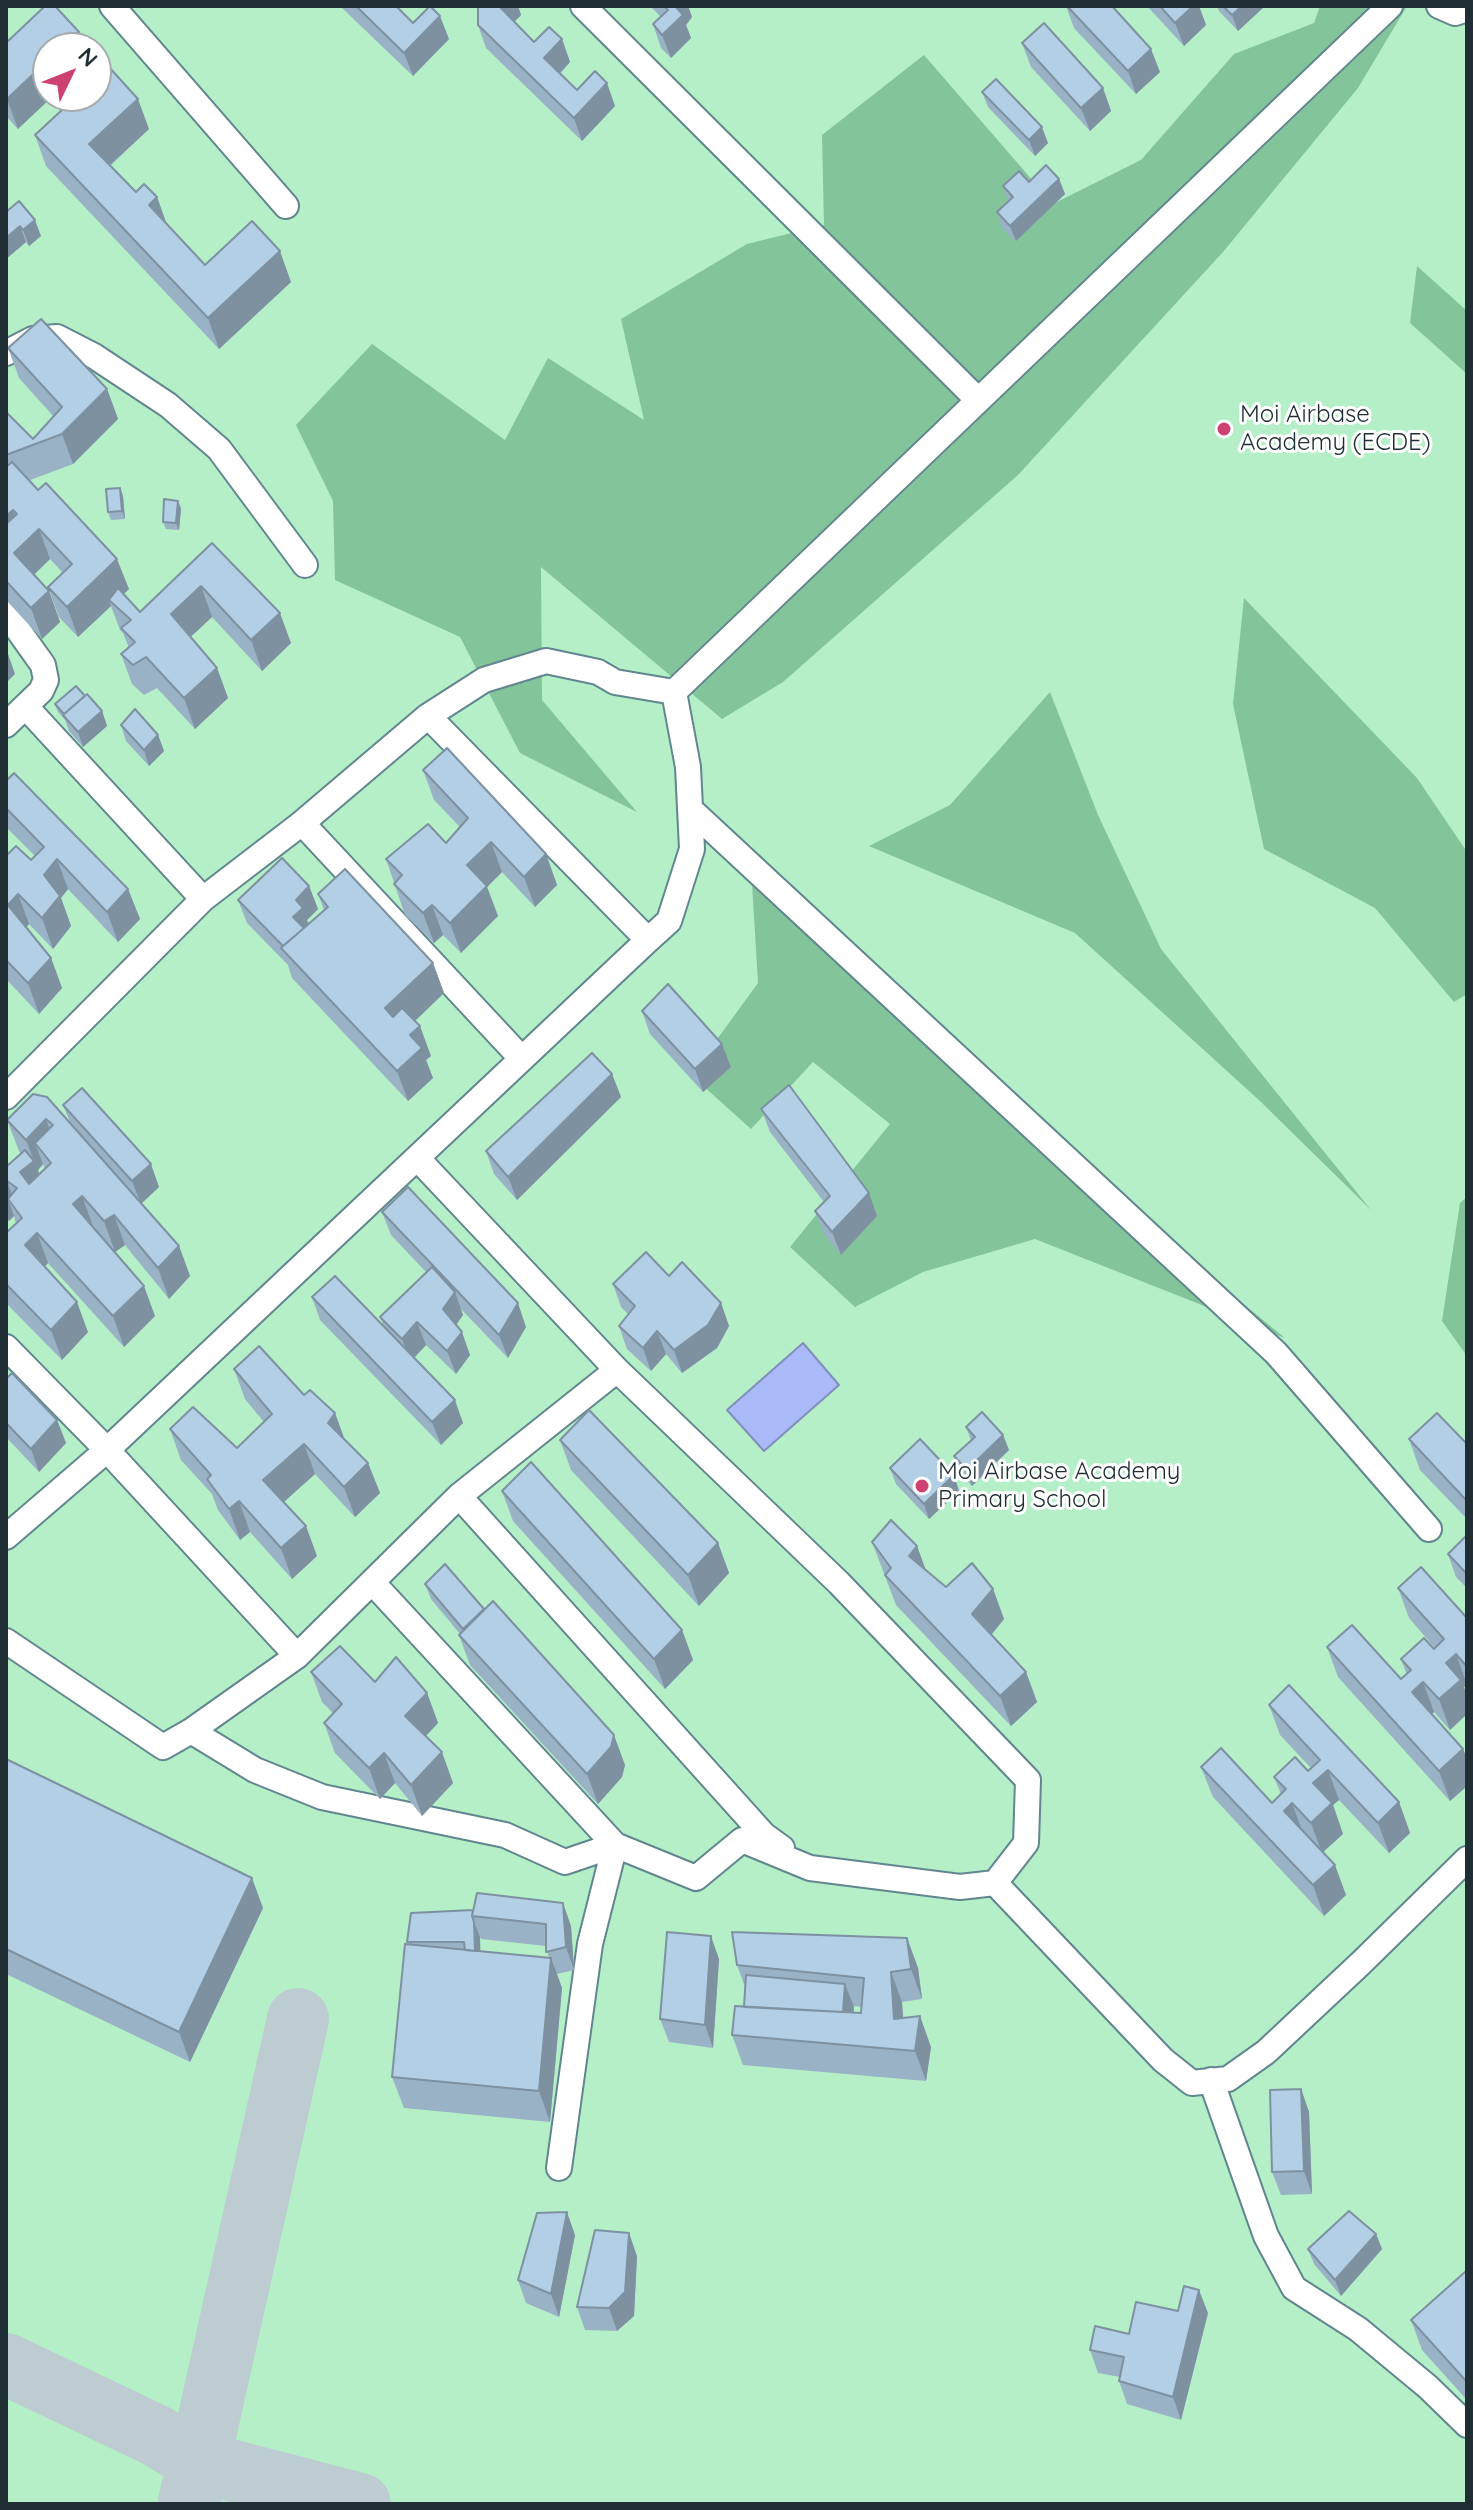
<!DOCTYPE html>
<style>
body{margin:0}
#map{position:relative;width:1473px;height:2510px;overflow:hidden;background:#eafafe;font-family:Quicksand,sans-serif}
canvas{display:block}
.frame{position:absolute;inset:0;border:8px solid #1f2e32;pointer-events:none}
.north{position:absolute;left:32px;top:32px;width:80px;height:80px;box-sizing:border-box;background:#fff;border:2px solid #a5abad;border-radius:50%;rotate:47deg;font-size:22px;font-weight:700;line-height:32px;text-align:center;color:#1f2e32}
.north::after{content:'';display:block;margin:auto;width:28px;height:36px;background:#cd4173;clip-path:polygon(50% 0,100% 100%,50% 72%,0 100%)}
</style>
<div id="map">
<canvas width="1473" height="2510"></canvas>
<div class="frame"></div>
<div class="north">N</div>
</div>
<script>
const ctx = document.querySelector('canvas').getContext('2d');
ctx.lineJoin = 'round';
function fill(path, color) { ctx.fillStyle = color; ctx.fill(path, 'evenodd'); }
const shape = rows => new Path2D(rows.map(r => 'M' + r).join(''));
function stroke(path, color, width, dash) { ctx.strokeStyle = color; ctx.lineWidth = width; ctx.lineCap = dash ? 'butt' : 'round'; ctx.setLineDash(dash || []); ctx.stroke(path); }
function drawText(font, color, halo, rows, align = 'center') {
  ctx.font = font + ' Quicksand,sans-serif'; ctx.lineWidth = 6; ctx.setLineDash([]); ctx.textBaseline = 'middle'; ctx.strokeStyle = halo; ctx.fillStyle = color; for (const [text, x, y, turn = 0] of rows) {
    ctx.save(); ctx.translate(x, y); ctx.rotate((+turn || 0) * Math.PI / 180); ctx.textAlign = isNaN(turn) ? turn : align; if (halo) ctx.strokeText(text, 0, 0); ctx.fillText(text, 0, 0); ctx.restore();
  }
}
fill(shape([
 [6,6,1467,6,1467,2504,6,2504],
 [48,48,96,48,96,96,48,96]
]), '#b4efc7');
fill(shape([
 [1320,6,1407,6,1358,88,1223,252,1018,475,783,682,722,719,541,567,542,700,637,812,520,753,460,637,335,580,333,501,296,425,372,344,505,440,548,358,644,420,621,319,747,244,824,225,822,135,924,55,1053,204,1141,160,1234,54,1314,23],
 [1417,266,1467,311,1467,374,1410,323],
 [1244,598,1417,778,1467,852,1467,994,1454,1002,1375,908,1264,849,1233,704],
 [1050,692,1098,815,1161,949,1371,1210,1260,1101,1075,933,869,846,950,805],
 [752,884,947,1062,1285,1338,1035,1239,923,1272,855,1307,790,1247,890,1124,813,1062,751,1129,691,1075,758,983],
 [1467,1197,1467,1356,1442,1321,1460,1203]
]), '#84c49a');
const water = shape([
 [803,1343,839,1385,764,1451,727,1410,803,1343]
]);
fill(water, '#aab9f7');
stroke(water, '#808fbc', 2);
stroke(shape([
 [6,2364,157,2436,199,2462,298,2019],
 [189,2501,199,2462,360,2504]
]), '#bcccd0', 62);
const minor = shape([
 [112,6,286,206],
 [583,6,978,400],
 [1439,6,1455,13,1467,9],
 [6,353,33,339,57,337,94,356,168,405,219,449,305,565],
 [6,613,43,665,46,680,41,691,6,725],
 [546,661,598,672,615,682,674,692,688,767,692,849,669,921,648,940,428,716,484,680,546,661],
 [674,692,1390,6],
 [26,707,203,899],
 [690,809,1276,1353,1429,1529],
 [302,823,522,1059],
 [6,1097,203,899,302,823,428,716],
 [417,1158,617,1370,839,1583,1028,1780,1026,1843,995,1883],
 [6,1347,107,1450,297,1656],
 [459,1496,764,1835,782,1848],
 [6,1537,107,1450,648,940],
 [372,1582,615,1845,590,1944,559,2168],
 [6,1641,163,1747,191,1731,255,1770,322,1797,505,1835,565,1862,615,1845,696,1878,742,1840,810,1868,960,1887,995,1883,1163,2060,1192,2083,1228,2079,1266,2052,1361,1963,1467,1859],
 [191,1731,297,1656,459,1496,617,1370],
 [1211,2080,1266,2236,1294,2288,1358,2329,1428,2387,1467,2425]
]);
stroke(minor, '#61868f', 28);
stroke(minor, '#fff', 24);
fill(shape([
 [340,6,396,6,413,23,449,39,413,76],
 [478,6,518,6,521,15,514,22,534,42,562,39,570,62,560,74,577,90,615,106,582,141,486,48,478,25],
 [650,6,688,6,692,17,686,25,691,38,671,58,661,48,653,24,661,17],
 [1066,6,1112,6,1160,72,1136,94,1074,28],
 [1147,6,1199,6,1206,25,1184,46],
 [1217,6,1265,6,1238,31,1219,11],
 [79,32,85,48,48,48,18,129,6,116,6,43],
 [1022,43,1103,88,1111,111,1090,131,1031,67],
 [982,92,1048,143,1035,156,988,107],
 [149,129,110,166,136,192,157,197,167,225,205,265,291,282,219,349,46,166,35,135],
 [1059,179,1065,194,1016,241,1002,228,997,212,1008,201,1003,186],
 [6,212,41,236,29,246,26,242,6,259],
 [8,348,107,389,118,419,73,464,30,480,129,589,124,594,140,612,212,543,291,643,262,671,212,617,190,637,217,668,228,698,195,729,157,688,144,695,132,684,121,654,129,648,123,633,120,630,111,606,78,637,59,617,48,587,63,573,50,559,34,575,49,591,60,622,42,639,6,600,6,412,33,439,54,417,19,378],
 [120,488,123,496,125,519,111,520,108,512],
 [178,501,181,509,179,530,166,529,163,522],
 [85,696,102,711,107,726,83,747,69,731,65,720,58,712,55,704],
 [121,725,158,735,164,751,149,766,126,741],
 [423,770,546,854,557,885,535,907,502,872,487,887,498,916,461,953,443,935,434,943,405,915,386,859,446,843,460,827,434,800],
 [6,781,128,889,140,919,118,942,68,889,61,898,71,926,53,949,29,924,26,928,51,958,62,988,39,1014,6,979,6,856,31,860,35,856,6,827],
 [309,886,318,909,307,920,309,924,324,910,318,894,433,963,444,993,415,1021,431,1056,426,1060,433,1078,408,1101,292,978,288,965,247,923,238,900],
 [642,1011,722,1044,731,1067,703,1092,650,1034],
 [612,1074,621,1097,517,1200,494,1174,486,1151],
 [33,1094,70,1122,63,1105,159,1187,141,1203,179,1246,190,1276,169,1299,125,1245,115,1252,92,1227,155,1316,124,1347,48,1263,45,1267,88,1332,62,1360,6,1303,6,1231,7,1232,16,1224,14,1216,9,1221,6,1218,6,1167,21,1154,19,1151,7,1120],
 [43,1164,45,1169,39,1174,38,1170],
 [761,1109,877,1216,841,1255,824,1234,815,1211,824,1202,770,1132],
 [382,1212,526,1327,508,1358,461,1309,463,1315,456,1325,470,1355,456,1374,426,1345,414,1358,463,1423,441,1445,320,1320,312,1297,384,1326,380,1317,427,1273,391,1235],
 [669,1276,721,1303,729,1326,717,1348,682,1373,666,1354,651,1371,627,1349,619,1326,628,1314,621,1307,613,1284],
 [234,1369,304,1395,335,1413,344,1439,368,1463,380,1493,355,1517,315,1474,283,1502,317,1556,292,1579,250,1532,240,1540,218,1510,212,1494,181,1460,170,1429,237,1448,264,1422,245,1399],
 [6,1379,57,1420,66,1443,39,1472,6,1437],
 [966,1427,1003,1435,1009,1450,972,1486,959,1472,954,1456,971,1440],
 [1409,1439,1467,1444,1467,1519,1420,1470],
 [560,1440,718,1543,729,1573,699,1606,571,1470],
 [890,1468,959,1491,929,1519,896,1484],
 [502,1491,682,1630,693,1660,665,1689,513,1521],
 [1467,1535,1467,1588,1456,1577,1448,1554],
 [872,1542,917,1546,925,1570,946,1587,993,1589,1004,1619,991,1635,1026,1672,1037,1702,1011,1726,896,1605],
 [425,1584,625,1765,622,1777,598,1804,470,1665,459,1635,460,1634,431,1599],
 [1398,1588,1467,1618,1467,1685,1464,1687,1467,1697,1467,1714,1450,1730,1434,1712,1432,1714,1463,1749,1467,1759,1467,1786,1450,1801,1338,1677,1327,1647,1401,1679,1407,1675,1401,1659,1435,1648,1409,1618],
 [311,1672,375,1682,427,1693,438,1723,426,1736,453,1783,422,1816,395,1783,380,1799,335,1753,324,1723,333,1713,322,1702],
 [1269,1705,1399,1802,1410,1833,1389,1853,1339,1800,1333,1805,1343,1834,1323,1852,1346,1895,1324,1916,1213,1797,1201,1767,1272,1803,1281,1794,1274,1777,1308,1771,1311,1768,1280,1735],
 [6,1759,263,1908,190,2062,6,1974],
 [473,1910,571,1926,574,1970,557,1974,562,1988,550,2122,404,2108,392,2077,408,1944,407,1942],
 [480,1937,481,1939,546,1946,549,1958,480,1951],
 [907,1938,918,1968,922,1999,902,2002,903,2018,931,2047,926,2081,743,2065,732,2035,744,2007,745,1987,737,1965],
 [853,2006,862,2007,861,2013,853,2013],
 [719,1959,713,2048,669,2042,660,2019],
 [1301,2089,1309,2112,1312,2194,1281,2195,1272,2172],
 [1376,2234,1382,2249,1341,2296,1314,2264,1308,2249],
 [575,2235,559,2317,526,2303,518,2280],
 [637,2256,634,2316,617,2331,585,2330,577,2307],
 [1467,2274,1467,2400,1422,2350,1411,2320],
 [1178,2311,1208,2313,1181,2420,1127,2404,1119,2381,1120,2377,1098,2373,1090,2350,1129,2334]
]), '#9ab2c6');
fill(shape([
 [499,6,518,6,521,15,506,30],
 [675,6,688,6,692,17,686,25,691,38,671,58,662,35],
 [1193,6,1199,6,1206,25,1184,46,1175,23],
 [1242,6,1265,6,1238,31,1232,15],
 [440,16,449,39,413,76,404,53],
 [79,32,85,48,61,48],
 [562,39,570,62,552,81,544,58],
 [1151,49,1160,72,1136,94,1128,71],
 [48,60,48,96,53,96,18,129,7,99],
 [607,83,615,106,582,141,574,118],
 [1103,88,1111,111,1090,131,1081,108],
 [138,99,149,129,100,174,89,144],
 [1042,127,1048,143,1035,156,1029,140],
 [1059,179,1065,194,1016,241,1010,226],
 [157,197,168,228,149,205],
 [35,220,41,236,29,246,23,230],
 [20,226,26,242,6,259,6,238],
 [280,251,291,282,219,349,208,318],
 [107,389,118,419,73,464,62,434],
 [120,488,123,496,125,519,122,511],
 [178,501,181,509,179,530,176,523],
 [13,510,24,540,6,557,6,516],
 [39,529,50,559,25,583,14,553],
 [117,559,129,589,113,604,109,600,111,606,78,637,67,607],
 [201,586,212,617,182,645,171,614],
 [49,591,60,622,42,639,31,608],
 [280,613,291,643,262,671,251,640],
 [7,651,15,674,6,683,6,652],
 [217,668,228,698,195,729,184,698],
 [102,711,107,726,83,747,78,732],
 [158,735,164,751,149,766,144,750],
 [491,842,502,872,487,887,498,916,461,953,450,923,467,865],
 [546,854,557,885,535,907,524,877],
 [57,859,68,889,61,898,71,926,53,949,42,918,44,875],
 [309,886,318,909,307,920,311,931,301,968,293,917,296,900],
 [128,889,140,919,118,942,107,912],
 [18,894,29,924,19,936,8,905],
 [432,905,443,935,434,943,423,913],
 [51,958,62,988,39,1014,28,983],
 [433,963,444,993,396,1039,385,1008],
 [420,1026,431,1056,426,1060,433,1078,408,1101,397,1071,410,1035],
 [722,1044,731,1067,703,1092,695,1069],
 [612,1074,621,1097,517,1200,508,1177],
 [46,1119,57,1150,35,1143,43,1164,38,1170,45,1191,31,1202,20,1172,34,1161,26,1140],
 [151,1164,159,1187,141,1204,132,1181],
 [7,1181,18,1211,8,1199,14,1216,9,1221,6,1213,6,1182],
 [869,1193,877,1216,841,1255,832,1232],
 [82,1196,93,1226,84,1235,73,1204],
 [114,1215,125,1245,115,1252,104,1221],
 [37,1233,48,1263,36,1275,25,1245],
 [179,1246,190,1276,169,1299,158,1268],
 [144,1286,155,1316,124,1347,113,1316],
 [455,1292,463,1315,451,1332,443,1309],
 [77,1302,88,1332,62,1360,51,1330],
 [518,1303,526,1327,508,1358,499,1335],
 [721,1303,729,1326,717,1348,682,1373,674,1350],
 [417,1322,426,1345,410,1362,402,1339],
 [657,1331,666,1354,651,1371,643,1348],
 [462,1332,470,1355,456,1374,447,1351],
 [455,1400,463,1423,441,1445,432,1422],
 [335,1413,346,1443,328,1423],
 [57,1420,66,1443,39,1472,31,1449],
 [1003,1435,1009,1450,972,1486,967,1470],
 [304,1444,315,1474,274,1511,263,1480],
 [368,1463,380,1493,355,1517,344,1487],
 [954,1475,959,1491,929,1519,924,1504],
 [239,1501,250,1532,240,1540,229,1509],
 [306,1526,317,1556,292,1579,281,1548],
 [718,1543,729,1573,699,1606,688,1575],
 [917,1546,928,1576,909,1556],
 [993,1589,1004,1619,983,1645,972,1614],
 [682,1630,693,1660,665,1689,654,1659],
 [1456,1654,1467,1685,1464,1687,1467,1697,1467,1714,1450,1730,1439,1699,1446,1663],
 [1026,1672,1037,1702,1011,1726,1000,1696],
 [1423,1682,1434,1712,1423,1722,1412,1692],
 [427,1693,438,1723,416,1746,405,1716],
 [614,1735,625,1765,622,1777,598,1804,587,1774],
 [1463,1749,1467,1759,1467,1786,1450,1801,1439,1771],
 [442,1752,453,1783,422,1816,411,1785],
 [384,1753,395,1783,380,1799,369,1768],
 [1328,1770,1339,1800,1333,1805,1343,1834,1322,1853,1311,1823,1313,1783],
 [1399,1802,1410,1833,1389,1853,1378,1823],
 [1292,1803,1303,1833,1284,1811],
 [1335,1865,1346,1895,1324,1916,1313,1885],
 [252,1878,263,1908,190,2062,179,2032],
 [563,1903,571,1926,574,1970,566,1947],
 [474,1922,480,1937,481,1974,475,1958],
 [711,1936,719,1959,713,2048,705,2025],
 [907,1938,918,1968,922,1999,911,1969],
 [551,1958,562,1988,550,2122,539,2091],
 [891,1972,902,2002,905,2049,894,2019],
 [845,1984,854,2007,852,2041,843,2018],
 [920,2016,931,2047,926,2081,915,2051],
 [1301,2089,1309,2112,1312,2194,1304,2171],
 [567,2212,575,2235,559,2317,551,2294],
 [629,2233,637,2256,634,2316,617,2331,609,2308],
 [1376,2234,1382,2249,1341,2296,1335,2280],
 [1199,2290,1208,2313,1181,2420,1173,2397]
]), '#7d91a1');
const building = shape([
 [45,6,55,6,79,32,61,48,48,48,48,60,7,99,6,43,45,6],
 [356,6,396,6,413,23,430,6,440,16,404,53,356,6],
 [478,6,499,6,534,42,549,27,562,39,544,58,577,90,595,71,607,83,574,118,478,25,478,6],
 [664,6,675,6,683,15,662,35,653,24,668,10,664,6],
 [1067,6,1112,6,1151,49,1128,71,1067,6],
 [1160,6,1193,6,1175,23,1160,6],
 [1223,6,1242,6,1232,15,1223,6],
 [1044,23,1103,88,1081,108,1022,43,1044,23],
 [108,66,138,99,89,144,136,192,144,184,157,197,149,205,205,265,252,221,280,251,208,318,35,135,77,96,96,96,96,78,108,66],
 [996,79,1042,127,1029,140,982,92,996,79],
 [1046,165,1059,179,1010,226,997,212,1013,197,1003,186,1019,171,1029,182,1046,165],
 [19,201,35,220,23,230,20,226,6,238,6,212,19,201],
 [41,319,107,389,62,434,6,455,6,412,33,439,62,407,8,348,41,319],
 [12,462,38,490,46,483,117,559,67,607,48,587,72,564,39,529,14,553,49,591,31,608,6,581,6,524,17,514,13,510,6,516,6,467,12,462],
 [120,488,122,511,108,512,106,489,120,488],
 [164,499,178,501,176,523,163,522,164,499],
 [212,543,280,613,251,640,201,586,171,614,217,668,184,698,146,657,133,665,121,654,135,642,121,628,131,620,109,600,118,588,140,612,212,543],
 [76,686,85,696,64,714,55,704,76,686],
 [87,694,102,711,78,732,63,715,87,694],
 [135,709,158,735,144,750,121,725,135,709],
 [447,748,546,854,524,877,491,842,467,865,487,886,450,923,432,905,423,913,394,884,402,875,386,859,428,824,446,843,468,818,423,770,447,748],
 [14,773,128,889,107,912,57,859,44,875,60,896,42,918,18,894,8,905,51,958,28,983,6,960,6,856,16,846,31,860,44,847,6,808,6,781,14,773],
 [282,858,309,886,296,900,303,908,293,917,304,928,283,946,238,900,282,858],
 [345,869,433,963,385,1008,393,1017,402,1008,420,1026,410,1035,422,1048,397,1071,281,948,328,907,318,894,345,869],
 [668,984,722,1044,695,1069,642,1011,668,984],
 [592,1053,612,1074,508,1177,486,1151,592,1053],
 [789,1085,869,1193,832,1232,815,1211,830,1196,761,1109,789,1085],
 [82,1088,151,1164,132,1181,63,1105,82,1088],
 [33,1094,47,1097,179,1246,158,1268,114,1215,104,1221,82,1196,73,1204,144,1286,113,1316,37,1233,25,1245,77,1302,51,1330,6,1284,6,1231,7,1232,22,1218,8,1199,17,1188,7,1181,6,1182,6,1167,25,1150,34,1161,20,1172,29,1184,51,1163,35,1143,53,1125,46,1119,26,1140,7,1120,33,1094],
 [408,1187,518,1303,499,1335,382,1212,408,1187],
 [646,1252,669,1276,682,1262,721,1303,708,1325,674,1350,657,1331,643,1348,619,1326,635,1306,613,1284,646,1252],
 [432,1267,455,1292,443,1309,462,1332,447,1351,417,1322,402,1339,380,1317,432,1267],
 [335,1276,455,1400,432,1422,312,1297,335,1276],
 [259,1346,304,1395,310,1390,335,1413,328,1423,368,1463,344,1487,304,1444,263,1480,306,1526,281,1548,239,1501,229,1509,207,1479,211,1475,170,1429,193,1407,237,1448,272,1414,234,1369,259,1346],
 [12,1373,57,1420,31,1449,6,1423,6,1379,12,1373],
 [589,1410,718,1543,688,1575,560,1440,589,1410],
 [982,1412,1003,1435,967,1470,954,1456,975,1437,966,1427,982,1412],
 [1437,1413,1467,1444,1467,1501,1409,1439,1437,1413],
 [920,1439,954,1475,924,1504,890,1468,920,1439],
 [531,1462,682,1630,654,1659,502,1491,531,1462],
 [891,1520,917,1546,909,1556,946,1587,972,1563,993,1589,972,1614,1026,1672,1000,1696,885,1575,891,1568,872,1542,891,1520],
 [1467,1535,1467,1574,1448,1554,1467,1535],
 [445,1564,484,1609,463,1629,425,1584,445,1564],
 [1421,1567,1467,1618,1467,1667,1456,1654,1446,1663,1461,1680,1439,1699,1423,1682,1412,1692,1463,1749,1439,1771,1327,1647,1352,1625,1401,1679,1411,1670,1401,1659,1424,1638,1434,1649,1444,1639,1398,1588,1421,1567],
 [493,1601,614,1735,611,1747,587,1774,459,1635,493,1601],
 [340,1646,375,1682,396,1657,427,1693,405,1716,442,1752,411,1785,384,1753,369,1768,324,1723,342,1704,311,1672,340,1646],
 [1289,1685,1399,1802,1378,1823,1328,1770,1313,1783,1332,1803,1311,1823,1292,1803,1284,1811,1335,1865,1313,1885,1201,1767,1221,1748,1272,1803,1286,1789,1274,1777,1295,1757,1308,1771,1320,1760,1269,1705,1289,1685],
 [6,1759,252,1878,179,2032,6,1949,6,1759],
 [477,1893,563,1903,566,1947,546,1952,546,1924,472,1916,477,1893],
 [473,1910,472,1916,474,1922,475,1951,465,1950,464,1942,407,1942,411,1913,473,1910],
 [667,1932,711,1936,705,2025,660,2019,667,1932],
 [732,1932,907,1938,911,1969,891,1972,894,2019,920,2016,915,2051,732,2035,735,2006,861,2013,864,1978,737,1965,732,1932],
 [405,1944,551,1958,539,2091,392,2077,405,1944],
 [746,1975,845,1984,843,2012,744,2007,746,1975],
 [1301,2089,1304,2171,1272,2172,1270,2090,1301,2089],
 [1349,2211,1376,2234,1335,2280,1308,2249,1349,2211],
 [567,2212,551,2294,518,2280,537,2213,567,2212],
 [595,2230,629,2233,625,2292,609,2308,577,2307,595,2230],
 [1465,2272,1467,2274,1467,2382,1411,2320,1465,2272],
 [1184,2286,1199,2290,1173,2397,1119,2381,1124,2357,1090,2350,1095,2326,1129,2334,1136,2302,1178,2311,1184,2286]
]);
fill(building, '#b3cfe6');
stroke(building, '#7d91a1', 2);
for (const [x, y, r, color] of [
 [1224,429,8,"#cd4173"],
 [922,1486,8,"#cd4173"]
]) { const dot = new Path2D(); dot.arc(x, y, r, 0, 2 * Math.PI); ctx.fillStyle = color; ctx.fill(dot); stroke(dot, '#fff', 3); }
drawText('24px', '#1f2e32', '#fff', [
 ["Moi Airbase",1240,415],
 ["Academy (ECDE)",1240,443],
 ["Moi Airbase Academy",938,1472],
 ["Primary School",938,1500]
], 'left');
</script>
